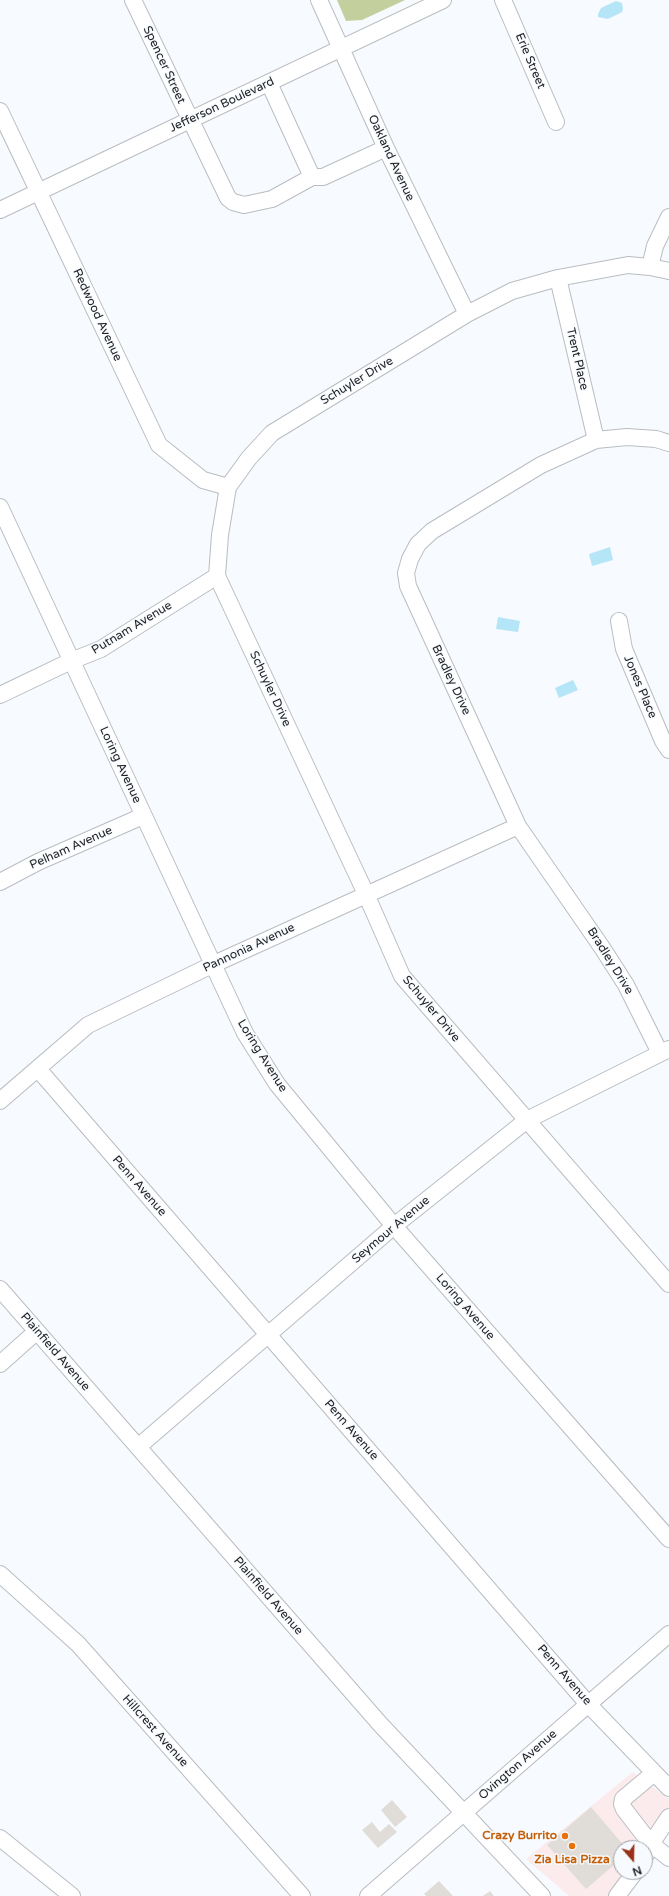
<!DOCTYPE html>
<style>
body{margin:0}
#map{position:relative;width:669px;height:1896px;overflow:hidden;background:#f7fafe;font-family:"Varela Round",sans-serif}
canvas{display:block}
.north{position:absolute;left:613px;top:1840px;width:40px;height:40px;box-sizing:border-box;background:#f7fafe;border:1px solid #a1a4a7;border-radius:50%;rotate:160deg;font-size:11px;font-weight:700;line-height:16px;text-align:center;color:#212324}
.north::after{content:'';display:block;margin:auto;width:14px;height:18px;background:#993118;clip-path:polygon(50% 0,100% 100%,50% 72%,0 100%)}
</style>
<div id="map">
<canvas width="669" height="1896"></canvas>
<div class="north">N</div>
</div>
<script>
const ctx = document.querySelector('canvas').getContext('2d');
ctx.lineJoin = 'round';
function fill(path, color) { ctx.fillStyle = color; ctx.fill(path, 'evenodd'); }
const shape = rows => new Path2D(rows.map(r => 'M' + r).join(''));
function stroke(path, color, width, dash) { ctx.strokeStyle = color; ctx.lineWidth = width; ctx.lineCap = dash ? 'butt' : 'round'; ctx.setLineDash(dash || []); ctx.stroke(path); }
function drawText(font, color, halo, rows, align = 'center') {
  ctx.font = font + ' "Varela Round",sans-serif'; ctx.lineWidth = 3; ctx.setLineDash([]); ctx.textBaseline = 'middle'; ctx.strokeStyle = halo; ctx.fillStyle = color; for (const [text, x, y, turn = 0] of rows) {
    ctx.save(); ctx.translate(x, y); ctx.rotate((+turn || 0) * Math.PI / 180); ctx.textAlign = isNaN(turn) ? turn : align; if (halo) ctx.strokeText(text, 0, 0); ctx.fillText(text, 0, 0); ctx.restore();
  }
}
fill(shape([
 [633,1772,669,1799,669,1828,645,1868,645,1848,621,1848,621,1872,642,1872,625,1896,569,1896,526,1859]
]), '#fbebed');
fill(shape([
 [337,0,405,0,362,20,346,21]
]), '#c3d09d');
fill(shape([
 [616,1,622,3,623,9,622,12,608,19,598,17,598,14,601,8],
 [610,547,613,560,592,566,589,554],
 [498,617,520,621,518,632,496,629],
 [573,680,578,690,559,698,555,688]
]), '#b5e6f8');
fill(shape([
 [392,1800,407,1817,395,1827,381,1810],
 [591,1807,626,1848,621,1848,621,1859,586,1889,547,1845],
 [372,1822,380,1832,389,1824,397,1832,378,1848,362,1830],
 [439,1881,453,1896,426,1896,424,1894],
 [490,1891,494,1896,483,1896]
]), '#e0ddd8');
const minor = shape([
 [133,0,228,198,233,202,244,205,272,199,312,177],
 [319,0,386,148,467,314],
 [503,0,556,122],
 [269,83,312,177,323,177,386,148],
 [0,111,159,445,203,480,228,487],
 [0,210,443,0],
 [650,267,655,246,669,217],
 [669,271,650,267,628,265,558,278,512,291,467,314,272,433,249,458,228,487,220,535,217,576,366,894,402,976,669,1284],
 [558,278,596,440],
 [0,507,245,1033,277,1084,394,1226,669,1539],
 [619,621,624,649,663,741,669,750],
 [0,695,71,661,101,649,217,576],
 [0,882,38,862,143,816],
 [660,1053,626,985,603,949,518,826,408,586,406,573,410,559,418,544,432,531,541,465,596,440,627,437,656,439,669,443],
 [38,1069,588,1704,669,1788],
 [0,1101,88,1025,214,964,518,826],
 [0,1289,380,1724,542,1896],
 [0,1364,37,1331],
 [138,1447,394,1226,527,1120,669,1049],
 [0,1574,78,1644,302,1896],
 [669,1817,651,1844,669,1858],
 [0,1838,72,1896],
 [645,1856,651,1844,624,1809,622,1804,623,1799,654,1773],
 [368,1896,669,1634],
 [617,1896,635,1872]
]);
stroke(minor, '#b9bdc1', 18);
stroke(minor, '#fff', 16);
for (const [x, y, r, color] of [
 [565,1836,4,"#e8710a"],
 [572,1846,4,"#e8710a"]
]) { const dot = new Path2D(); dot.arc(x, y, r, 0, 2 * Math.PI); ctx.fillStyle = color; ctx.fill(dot); stroke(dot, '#f7fafe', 1.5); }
drawText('12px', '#212324', '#f7fafe', [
 ["Erie Street",530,61,67],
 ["Spencer Street",164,65,65],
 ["Jefferson Boulevard",222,105,-25],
 ["Oakland Avenue",391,158,65],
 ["Redwood Avenue",97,315,65],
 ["Trent Place",577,359,77],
 ["Schuyler Drive",357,381,-31],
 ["Putnam Avenue",132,628,-31],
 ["Bradley Drive",451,680,65],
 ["Jones Place",640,687,67],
 ["Schuyler Drive",270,689,65],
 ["Loring Avenue",120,765,65],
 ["Pelham Avenue",71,848,-24],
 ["Pannonia Avenue",249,948,-25],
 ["Bradley Drive",610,961,58],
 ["Schuyler Drive",431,1009,50],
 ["Loring Avenue",262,1056,58],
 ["Penn Avenue",139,1186,49],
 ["Seymour Avenue",391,1230,-40],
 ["Loring Avenue",465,1307,49],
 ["Plainfield Avenue",55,1352,49],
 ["Penn Avenue",351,1430,49],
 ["Plainfield Avenue",268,1596,49],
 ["Penn Avenue",564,1675,49],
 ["Hillcrest Avenue",155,1731,48],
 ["Ovington Avenue",518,1765,-41]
]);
drawText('bold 12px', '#c56008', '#f7fafe', [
 ["Crazy Burrito",557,1836],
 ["Zia Lisa Pizza",572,1860,"center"]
], 'right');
</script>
